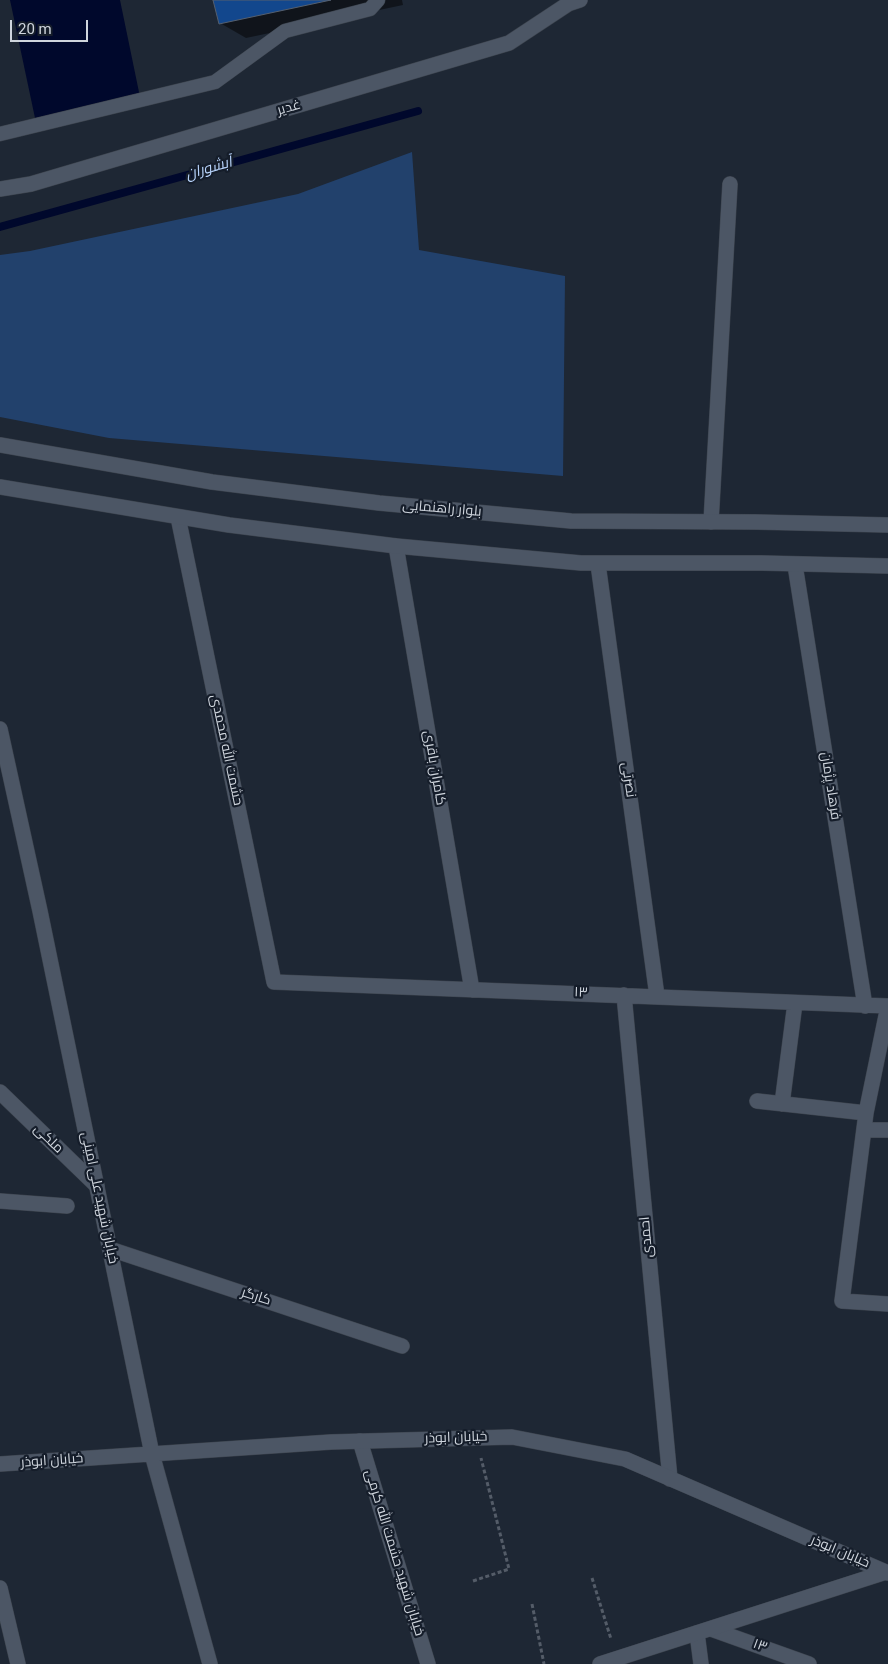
<!DOCTYPE html>
<meta charset="utf-8">
<style>
body{margin:0}
#map{position:relative;width:888px;height:1664px;overflow:hidden;background:#1e2734;font-family:Roboto,sans-serif}
canvas{display:block}
.scale{position:absolute;left:10px;top:20px;width:78px;height:22px;box-sizing:border-box;border:2px solid #cfd5dd;border-top:0;padding-left:6px;font-size:15px;line-height:18px;white-space:nowrap;color:#cfd5dd;-webkit-text-stroke:4px #151d2a;paint-order:stroke}
</style>
<div id="map">
<canvas width="888" height="1664"></canvas>
<div class="scale">20 m</div>
</div>
<script>
const ctx = document.querySelector('canvas').getContext('2d');
ctx.lineJoin = 'round';
function fill(path, color) { ctx.fillStyle = color; ctx.fill(path, 'evenodd'); }
const shape = rows => new Path2D(rows.map(r => 'M' + r).join(''));
function stroke(path, color, width, dash) { ctx.strokeStyle = color; ctx.lineWidth = width; ctx.lineCap = dash ? 'butt' : 'round'; ctx.setLineDash(dash || []); ctx.stroke(path); }
function drawText(font, color, halo, rows, align = 'center') {
  ctx.font = font + ' Roboto,Cairo,sans-serif'; ctx.lineWidth = 4.5; ctx.setLineDash([]); ctx.textBaseline = 'middle'; ctx.strokeStyle = halo; ctx.fillStyle = color; for (const [text, x, y, turn = 0] of rows) {
    ctx.save(); ctx.translate(x, y); ctx.rotate((+turn || 0) * Math.PI / 180); ctx.textAlign = isNaN(turn) ? turn : align; if (halo) ctx.strokeText(text, 0, 0); ctx.fillText(text, 0, 0); ctx.restore();
  }
}
fill(shape([
 [412,152,419,250,565,276,563,476,109,438,0,417,0,255,30,251,298,194]
]), '#22416c');
fill(shape([
 [10,0,120,0,140,97,35,118]
]), '#00082c');
fill(shape([
 [215,0,402,0,403,5,246,38,220,23]
]), '#0007');
stroke(shape([
 [0,227,418,111]
]), '#00082c', 8);
const building = shape([
 [213,0,331,0,219,24,213,0]
]);
fill(building, '#12478d');
stroke(building, '#56606f', 1);
const lane = shape([
 [0,134,215,82,285,31,370,9,378,0]
]);
const street = shape([
 [178,517,274,982,888,1006],
 [711,522,730,184],
 [396,546,472,990],
 [598,564,657,996],
 [795,565,865,1006],
 [624,995,670,1479],
 [0,1092,97,1186],
 [757,1101,866,1113,842,1301,888,1304],
 [782,1104,795,1003],
 [866,1113,888,1006],
 [864,1130,888,1130],
 [0,1201,67,1206],
 [110,1249,402,1346],
 [360,1441,428,1664],
 [0,1588,18,1664],
 [711,1629,809,1664],
 [697,1633,701,1664]
]);
const secondary = shape([
 [0,189,31,184,509,43,568,4,580,0],
 [0,445,212,482,379,503,571,521,756,522,888,525],
 [0,487,229,525,396,546,581,563,762,563,888,566],
 [0,729,40,911,152,1454,210,1664],
 [0,1464,331,1442,512,1437,625,1459,888,1573],
 [600,1664,886,1572]
]);
stroke(lane, '#3c434d', 15);
stroke(street, '#3c434d', 16);
stroke(secondary, '#3c434d', 16);
stroke(shape([
 [592,1578,611,1639],
 [473,1581,509,1569,481,1458],
 [532,1604,544,1664]
]), '#545c68', 3, [4, 2.5]);
stroke(lane, '#4c5665', 14);
stroke(street, '#4c5665', 15);
stroke(secondary, '#4c5665', 15);
drawText('14px', '#cfd5dd', '#151d2a', [
 ["غدیر",289,108,-16],
 ["بلوار راهنمایی",442,509,5],
 ["حشمت الله محمدی",226,750,78],
 ["کامران باقری",434,768,80],
 ["نصرتی",628,780,82],
 ["فرهاد پژمان",830,786,81],
 ["۱۳",581,993,2],
 ["ملکی",48,1139,44],
 ["خیابان شهید علی امینی",99,1198,78],
 ["احمدی",647,1237,-95],
 ["کارگر",256,1297,18],
 ["خیابان ابوذر",456,1438,-2],
 ["خیابان ابوذر",52,1461,-4],
 ["خیابان ابوذر",840,1552,23],
 ["خیابان شهید حشمت الله کرمی",394,1553,73],
 ["۱۳",760,1646,20]
]);
drawText('italic 15px', '#b9d5fd', '#151d2a', [
 ["آبشوران",209,169,-16]
]);
</script>
